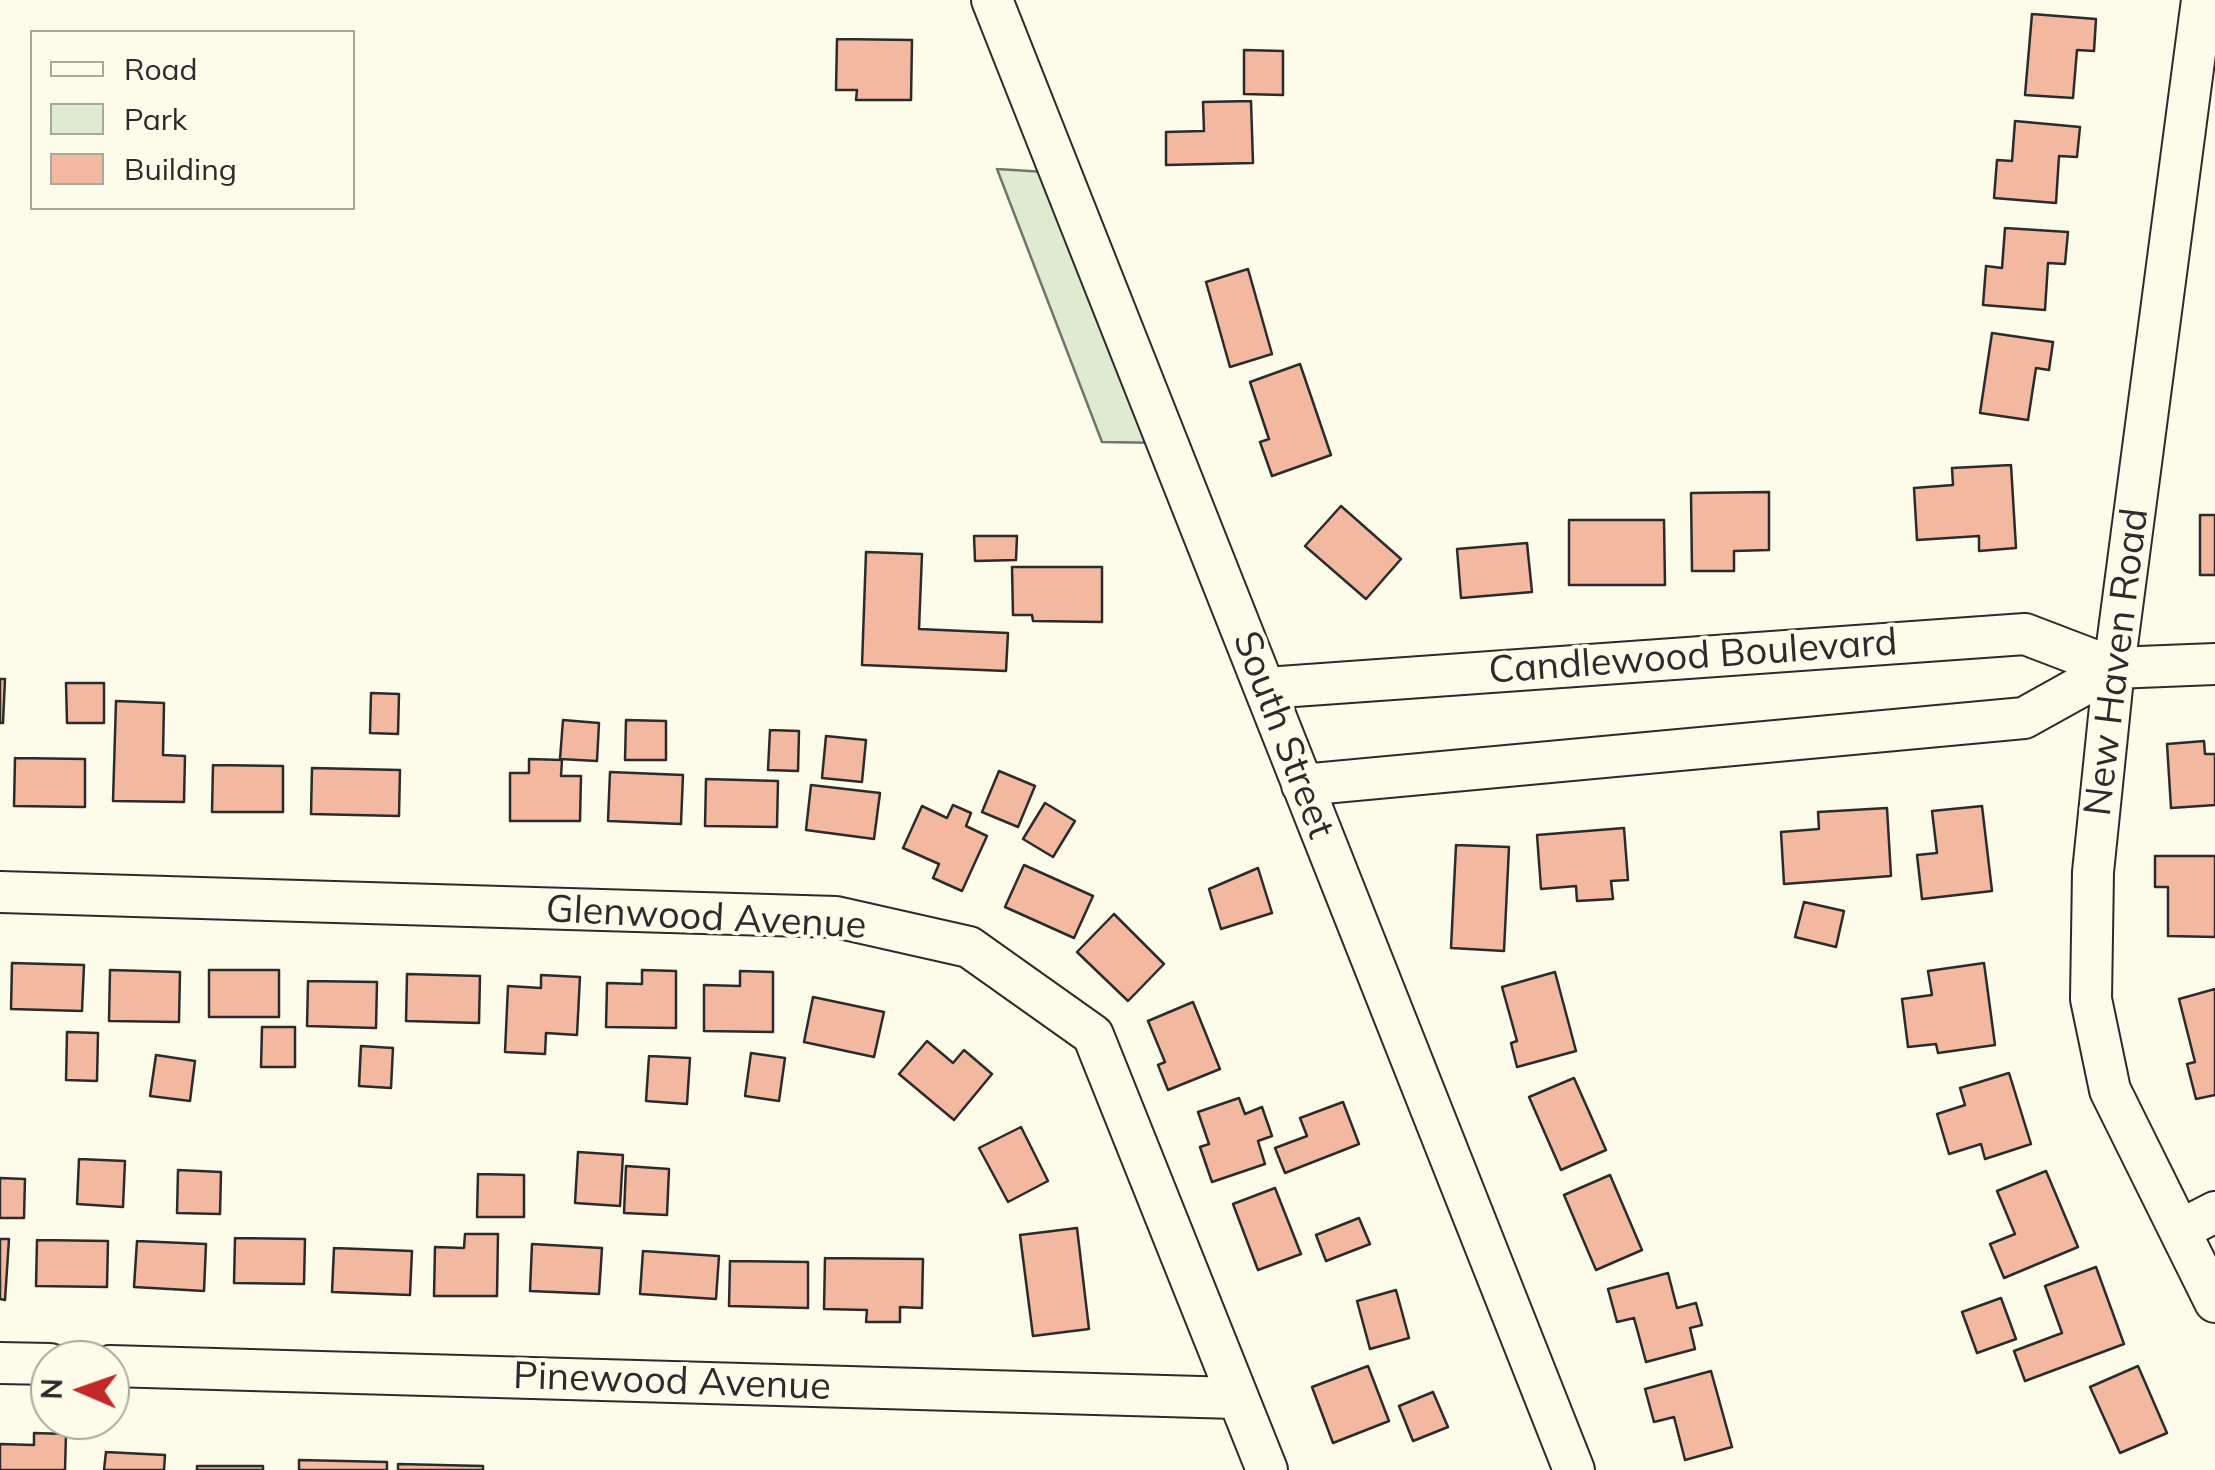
<!DOCTYPE html>
<style>
body{margin:0}
#map{position:relative;width:2215px;height:1470px;overflow:hidden;background:#fdfbea;font-family:Mulish,sans-serif}
canvas{display:block}
.legend{position:absolute;left:30px;top:30px;width:325px;height:180px;box-sizing:border-box;background:#fdfbea;border:2px solid #a9a89e;margin:0;padding:12px 18px;list-style:none;font-size:30px;color:#2b2b2b}
.legend li{display:flex;align-items:center;gap:20px;height:50px}
.legend b{width:50px;border:2px solid #a9a89e}
.north{position:absolute;left:30px;top:1340px;width:100px;height:100px;box-sizing:border-box;background:#fdfbea;border:2px solid #a9a89e;border-radius:50%;rotate:272deg;font-size:28px;font-weight:700;line-height:40px;text-align:center;color:#2b2b2b}
.north::after{content:'';display:block;margin:auto;width:35px;height:45px;background:#c62828;clip-path:polygon(50% 0,100% 100%,50% 72%,0 100%)}
</style>
<div id="map">
<canvas width="2215" height="1470"></canvas>
<ul class="legend">
<li><b style="height:12px;background:#fdfbea"></b>Road</li>
<li><b style="height:28px;background:#deebd1"></b>Park</li>
<li><b style="height:28px;background:#f2b8a0"></b>Building</li>
</ul>
<div class="north">N</div>
</div>
<script>
const ctx = document.querySelector('canvas').getContext('2d');
ctx.lineJoin = 'round';
function fill(path, color) { ctx.fillStyle = color; ctx.fill(path, 'evenodd'); }
const shape = rows => new Path2D(rows.map(r => 'M' + r).join(''));
function stroke(path, color, width, dash) { ctx.strokeStyle = color; ctx.lineWidth = width; ctx.lineCap = dash ? 'butt' : 'round'; ctx.setLineDash(dash || []); ctx.stroke(path); }
function drawText(font, color, halo, rows, align = 'center') {
  ctx.font = font + ' Mulish,sans-serif'; ctx.lineWidth = 8; ctx.setLineDash([]); ctx.textBaseline = 'middle'; ctx.strokeStyle = halo; ctx.fillStyle = color; for (const [text, x, y, turn = 0] of rows) {
    ctx.save(); ctx.translate(x, y); ctx.rotate((+turn || 0) * Math.PI / 180); ctx.textAlign = isNaN(turn) ? turn : align; if (halo) ctx.strokeText(text, 0, 0); ctx.fillText(text, 0, 0); ctx.restore();
  }
}
const green = shape([
 [997,169,1061,173,1168,443,1102,442,997,169]
]);
fill(green, '#deebd1');
stroke(green, '#74746e', 2.5);
const building = shape([
 [2032,14,2096,19,2094,51,2077,50,2073,98,2025,95,2032,14],
 [837,39,912,40,911,100,856,100,857,90,836,90,837,39],
 [1244,50,1283,51,1283,95,1244,94,1244,50],
 [1251,101,1253,163,1166,165,1166,132,1204,131,1203,102,1251,101],
 [2015,121,2080,127,2077,157,2059,156,2056,203,1994,198,1997,160,2012,161,2015,121],
 [2005,228,2068,232,2065,264,2048,263,2045,310,1983,305,1986,266,2002,268,2005,228],
 [1248,269,1272,354,1230,367,1206,282,1248,269],
 [1992,333,2053,342,2049,370,2036,368,2028,420,1980,413,1992,333],
 [1300,364,1331,455,1272,476,1260,442,1269,439,1250,382,1300,364],
 [2011,465,2016,548,1979,551,1979,536,1917,540,1914,488,1953,485,1952,468,2011,465],
 [1769,492,1769,550,1734,551,1734,571,1692,571,1691,493,1769,492],
 [1341,506,1401,559,1366,599,1305,546,1341,506],
 [2200,515,2215,515,2215,575,2200,575,2200,515],
 [1569,520,1664,520,1665,585,1569,585,1569,520],
 [974,536,1017,536,1016,560,975,561,974,536],
 [1527,543,1532,592,1461,598,1457,549,1527,543],
 [866,552,922,554,919,629,1008,633,1006,671,862,665,866,552],
 [1012,567,1102,567,1102,622,1033,621,1032,615,1013,615,1012,567],
 [0,679,5,679,3,723,0,723,0,679],
 [66,683,104,683,104,723,67,723,66,683],
 [371,693,399,694,398,734,370,733,371,693],
 [116,701,164,703,163,755,185,756,184,802,113,801,116,701],
 [563,720,599,723,597,761,560,759,563,720],
 [626,720,666,721,666,760,625,760,626,720],
 [770,730,799,731,798,771,768,770,770,730],
 [826,736,866,740,862,782,822,778,826,736],
 [2204,741,2205,754,2215,754,2215,805,2171,808,2167,744,2204,741],
 [15,758,85,759,85,807,14,806,15,758],
 [529,759,562,760,561,776,581,776,580,821,510,821,510,773,529,773,529,759],
 [213,765,283,766,283,812,212,812,213,765],
 [312,768,400,770,399,816,311,814,312,768],
 [999,771,1035,786,1018,827,982,812,999,771],
 [610,772,683,775,681,824,608,821,610,772],
 [706,779,778,781,777,827,705,826,706,779],
 [811,785,880,793,874,839,806,830,811,785],
 [1045,803,1075,821,1053,857,1023,839,1045,803],
 [953,805,971,813,966,826,987,836,962,891,933,878,939,864,903,848,922,806,947,818,953,805],
 [1982,806,1992,891,1922,899,1917,855,1937,853,1932,811,1982,806],
 [1887,808,1891,876,1784,884,1781,832,1819,829,1818,812,1887,808],
 [1624,828,1628,880,1611,881,1613,899,1577,901,1576,886,1541,889,1537,835,1624,828],
 [1456,845,1509,847,1504,951,1451,948,1456,845],
 [2155,856,2215,856,2215,937,2168,936,2168,887,2155,887,2155,856],
 [1024,865,1093,896,1074,938,1005,907,1024,865],
 [1258,868,1272,913,1221,929,1209,889,1258,868],
 [1804,902,1844,911,1836,947,1795,937,1804,902],
 [1114,914,1164,964,1128,1001,1077,952,1114,914],
 [12,963,84,965,82,1011,11,1009,12,963],
 [1984,963,1995,1045,1938,1053,1936,1044,1908,1047,1902,999,1932,995,1928,971,1984,963],
 [110,970,180,972,179,1022,109,1021,110,970],
 [209,970,279,970,279,1017,209,1017,209,970],
 [642,970,676,971,676,1028,606,1027,607,983,642,984,642,970],
 [740,971,773,972,773,1032,704,1031,704,985,740,986,740,971],
 [1555,972,1576,1051,1517,1067,1511,1043,1517,1041,1502,987,1555,972],
 [407,974,480,976,479,1023,406,1021,407,974],
 [541,975,580,977,577,1035,546,1033,545,1054,505,1052,508,986,541,988,541,975],
 [308,981,377,982,376,1028,307,1026,308,981],
 [2215,989,2215,1095,2196,1099,2187,1064,2195,1062,2179,999,2215,989],
 [813,997,884,1012,874,1057,804,1042,813,997],
 [1193,1002,1220,1069,1168,1090,1158,1065,1165,1062,1148,1021,1193,1002],
 [262,1027,295,1027,295,1067,261,1067,262,1027],
 [67,1032,98,1033,97,1081,66,1080,67,1032],
 [927,1041,953,1063,964,1050,992,1074,954,1120,899,1074,927,1041],
 [361,1046,393,1048,391,1088,359,1086,361,1046],
 [751,1053,785,1058,779,1101,745,1096,751,1053],
 [156,1055,195,1061,190,1101,150,1096,156,1055],
 [649,1056,690,1058,687,1104,646,1101,649,1056],
 [2009,1073,2031,1144,1985,1159,1981,1144,1949,1154,1937,1114,1965,1105,1960,1088,2009,1073],
 [1574,1078,1606,1150,1561,1170,1529,1097,1574,1078],
 [1239,1098,1245,1114,1262,1107,1272,1136,1258,1141,1265,1164,1212,1182,1200,1147,1209,1144,1198,1112,1239,1098],
 [1343,1102,1359,1144,1285,1173,1275,1148,1307,1136,1300,1118,1343,1102],
 [1021,1127,1048,1181,1008,1202,979,1148,1021,1127],
 [578,1152,623,1155,620,1206,575,1203,578,1152],
 [79,1159,125,1161,123,1207,77,1204,79,1159],
 [626,1166,669,1169,667,1215,624,1213,626,1166],
 [178,1170,221,1172,220,1214,177,1213,178,1170],
 [2046,1171,2078,1247,2004,1278,1990,1244,2015,1234,1997,1191,2046,1171],
 [478,1174,524,1175,524,1217,477,1217,478,1174],
 [1610,1175,1642,1250,1596,1270,1564,1195,1610,1175],
 [0,1178,25,1179,24,1218,0,1218,0,1178],
 [1275,1188,1301,1254,1258,1270,1233,1204,1275,1188],
 [1359,1218,1370,1244,1326,1261,1316,1235,1359,1218],
 [1077,1228,1089,1329,1033,1336,1020,1235,1077,1228],
 [465,1234,498,1234,497,1296,434,1296,435,1247,464,1248,465,1234],
 [235,1238,305,1239,304,1284,234,1283,235,1238],
 [0,1239,9,1239,5,1300,0,1299,0,1239],
 [37,1240,108,1241,107,1287,36,1286,37,1240],
 [137,1241,206,1244,204,1291,134,1287,137,1241],
 [532,1244,602,1248,599,1294,530,1291,532,1244],
 [334,1248,412,1251,410,1295,332,1292,334,1248],
 [643,1251,719,1256,716,1299,640,1294,643,1251],
 [825,1258,923,1259,922,1308,900,1307,900,1322,866,1322,867,1310,824,1309,825,1258],
 [730,1261,808,1262,808,1308,729,1306,730,1261],
 [2096,1267,2124,1344,2025,1381,2014,1351,2062,1333,2045,1286,2096,1267],
 [1668,1273,1677,1308,1696,1303,1702,1325,1690,1328,1695,1349,1646,1362,1634,1318,1617,1322,1608,1289,1668,1273],
 [1396,1290,1409,1338,1370,1349,1357,1301,1396,1290],
 [2001,1298,2016,1339,1977,1353,1962,1312,2001,1298],
 [1368,1366,1389,1421,1333,1443,1312,1387,1368,1366],
 [2138,1366,2167,1433,2120,1453,2090,1387,2138,1366],
 [1711,1371,1732,1447,1685,1460,1674,1417,1654,1422,1645,1389,1711,1371],
 [1433,1392,1448,1427,1413,1441,1399,1406,1433,1392],
 [34,1433,66,1434,65,1470,0,1470,0,1444,34,1445,34,1433],
 [106,1452,165,1455,164,1470,104,1470,106,1452],
 [299,1460,387,1462,387,1470,299,1470,299,1460],
 [398,1464,483,1466,483,1470,398,1470,398,1464],
 [197,1466,263,1466,263,1470,197,1470,197,1466]
]);
fill(building, '#f2b8a0');
stroke(building, '#2b2b2b', 2.5);
const minor = shape([
 [992,0,1574,1470],
 [2202,0,2114,668,2093,872,2091,999,2110,1090,2215,1302],
 [1266,688,2025,634,2114,668,2215,664],
 [1302,785,2024,718,2114,668],
 [0,892,836,917,969,947,1093,1035,1267,1470],
 [2182,1229,2215,1212],
 [0,1363,50,1364],
 [110,1366,1235,1398]
]);
stroke(minor, '#2b2b2b', 44);
stroke(minor, '#fdfbea', 40);
drawText('38px', '#2b2b2b', '#fdfbea', [
 ["Candlewood Boulevard",1693,657,-4],
 ["New Haven Road",2117,662,-83],
 ["South Street",1283,735,69],
 ["Glenwood Avenue",706,918,3],
 ["Pinewood Avenue",672,1382,2]
]);
</script>
